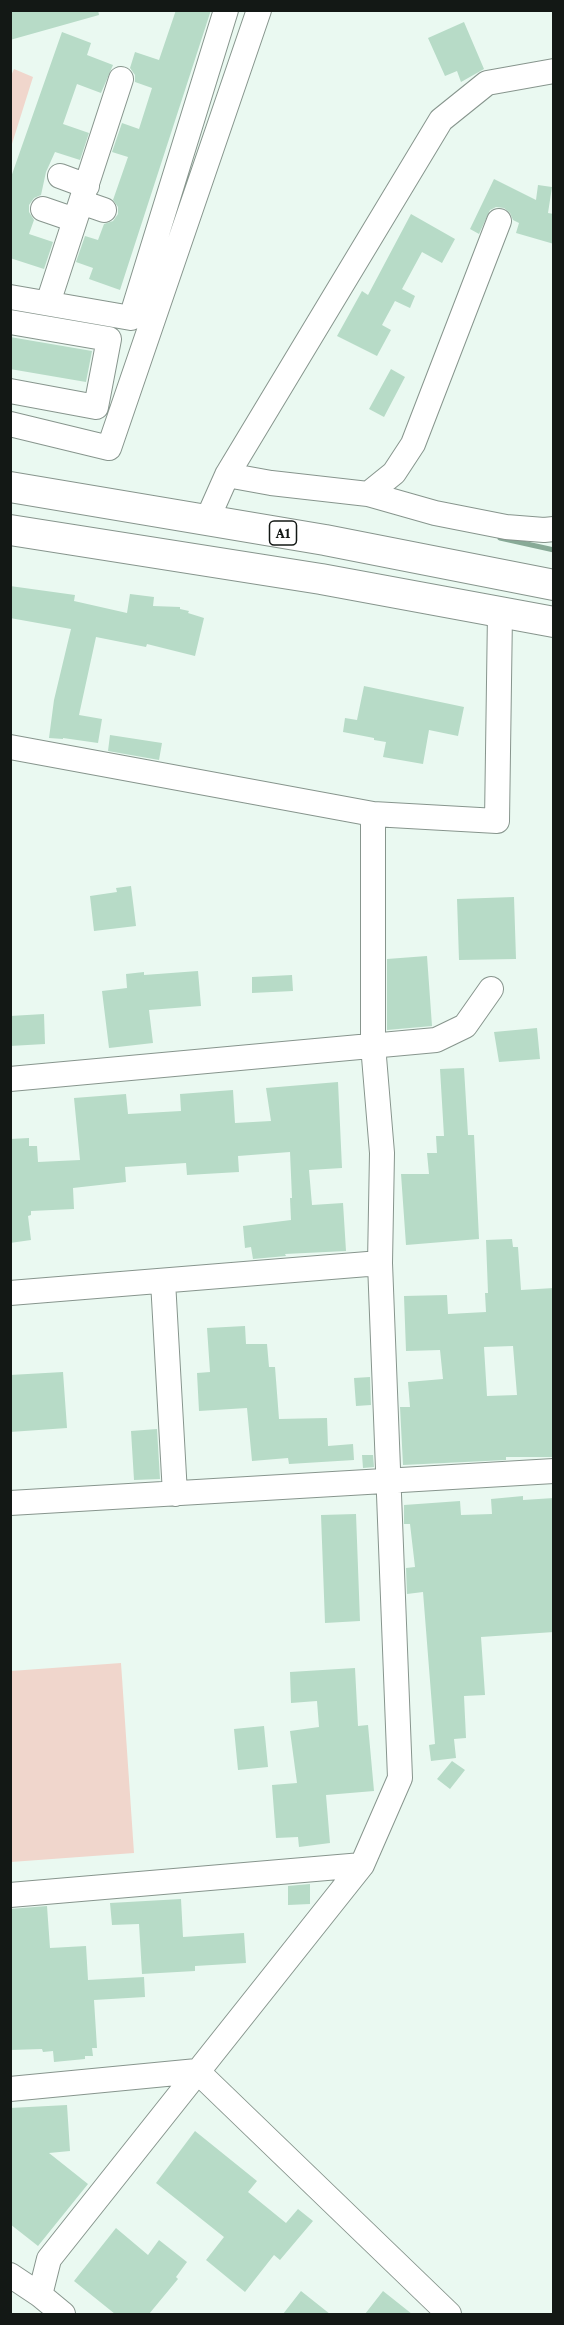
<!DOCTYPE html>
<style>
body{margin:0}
#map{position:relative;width:564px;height:2325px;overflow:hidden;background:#eaf9f1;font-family:"Crimson Pro",serif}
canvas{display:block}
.frame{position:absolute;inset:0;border:12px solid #131815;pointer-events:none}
</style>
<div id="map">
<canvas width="564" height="2325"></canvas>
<div class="frame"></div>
</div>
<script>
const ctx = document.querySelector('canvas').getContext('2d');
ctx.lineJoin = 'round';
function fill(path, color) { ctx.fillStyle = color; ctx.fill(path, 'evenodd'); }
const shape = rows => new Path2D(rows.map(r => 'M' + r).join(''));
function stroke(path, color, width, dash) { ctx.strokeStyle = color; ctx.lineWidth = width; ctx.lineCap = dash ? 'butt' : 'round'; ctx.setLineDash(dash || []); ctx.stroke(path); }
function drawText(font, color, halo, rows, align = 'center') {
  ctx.font = font + ' "Crimson Pro",serif'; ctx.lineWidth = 4.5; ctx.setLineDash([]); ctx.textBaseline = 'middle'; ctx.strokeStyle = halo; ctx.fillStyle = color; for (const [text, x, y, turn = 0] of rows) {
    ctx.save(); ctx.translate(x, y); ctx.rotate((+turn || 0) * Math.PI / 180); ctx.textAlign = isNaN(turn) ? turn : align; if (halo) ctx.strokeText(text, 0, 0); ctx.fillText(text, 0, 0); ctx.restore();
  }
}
fill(shape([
 [14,69,33,77,11,147,10,78],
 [121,1663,134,1853,11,1862,11,1671]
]), '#f0d6cc');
stroke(shape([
 [500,538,554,550]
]), '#88aa97', 5);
fill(shape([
 [10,10,98,10,99,15,10,40],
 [176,10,211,10,120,290,89,279,93,268,76,262,85,236,98,240,104,224,113,221,118,214,118,207,113,200,128,157,112,152,122,123,139,129,152,88,135,82,135,75,130,68,135,52,159,60],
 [464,22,484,69,461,82,457,71,445,76,428,38],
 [62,32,91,43,87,55,113,65,101,93,77,84,63,124,89,133,80,160,55,152,46,172,41,195,34,198,29,205,29,212,34,220,29,234,53,242,44,269,10,258,10,180],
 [494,179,536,200,538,185,552,187,548,213,554,214,554,244,516,233,519,223,513,220,510,213,504,208,496,207,490,210,479,234,470,229],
 [411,214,455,239,442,263,422,252,402,289,415,296,410,308,395,301,382,325,391,330,377,356,337,336,362,291,368,295],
 [10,337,92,351,86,382,10,369],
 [391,369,405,377,384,417,369,409],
 [10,586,75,595,74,601,127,613,130,594,154,597,153,606,180,607,180,609,189,611,188,613,204,618,195,656,147,644,146,647,96,637,79,715,102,719,98,743,63,738,63,739,49,738,54,700,71,629,10,618],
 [364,686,464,707,458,736,429,730,423,764,383,757,386,742,374,740,374,738,343,732,345,718,357,720],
 [110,735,162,743,159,760,108,751],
 [131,886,136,926,94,931,90,896,117,892,116,888],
 [514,897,516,959,459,960,457,899],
 [427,956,432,1026,387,1030,387,959],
 [198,971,201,1006,149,1010,153,1043,109,1048,102,991,127,988,126,974,144,972,144,975],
 [292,975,293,991,252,993,252,977],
 [44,1014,45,1044,10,1046,10,1016],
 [537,1028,540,1059,499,1062,494,1032],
 [464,1068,468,1135,474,1135,479,1239,406,1245,401,1174,429,1174,427,1153,437,1153,436,1136,444,1136,440,1069],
 [338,1082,342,1168,309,1170,312,1205,343,1203,346,1251,285,1254,286,1256,253,1259,251,1247,245,1248,243,1226,291,1220,290,1198,292,1198,290,1152,238,1156,239,1172,187,1175,186,1163,125,1167,126,1182,73,1188,74,1209,31,1211,31,1215,28,1216,31,1240,10,1243,10,1139,29,1138,29,1146,37,1146,38,1162,80,1160,74,1098,126,1094,128,1114,181,1111,180,1094,233,1090,235,1123,271,1121,266,1088],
 [512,1239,513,1247,518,1247,521,1290,554,1288,554,1457,506,1457,506,1460,403,1465,400,1407,410,1407,408,1382,443,1379,440,1350,406,1351,404,1296,447,1295,448,1314,486,1312,485,1293,488,1293,486,1240],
 [513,1346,517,1395,487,1396,484,1347],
 [245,1326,246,1344,267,1344,269,1367,275,1367,279,1419,327,1418,328,1446,353,1444,354,1460,289,1464,288,1458,252,1461,247,1408,199,1411,197,1373,210,1372,207,1328],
 [63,1372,67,1428,10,1432,10,1375],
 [370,1377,371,1405,356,1406,354,1378],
 [157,1429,160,1479,134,1480,131,1431],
 [362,1455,373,1455,374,1467,363,1468],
 [523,1496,523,1500,554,1498,554,1632,481,1637,485,1695,464,1696,466,1738,454,1739,456,1758,431,1761,429,1745,435,1744,423,1592,407,1594,406,1568,415,1567,410,1524,404,1524,404,1505,460,1501,461,1515,492,1514,491,1499],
 [356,1514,360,1621,325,1623,321,1515],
 [355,1668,358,1726,368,1725,374,1791,326,1795,330,1843,299,1847,298,1837,276,1838,272,1785,297,1783,290,1731,319,1727,317,1701,291,1703,290,1672],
 [264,1726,268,1767,238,1770,234,1729],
 [452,1761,465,1770,450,1789,437,1779],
 [310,1884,310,1904,288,1905,288,1886],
 [181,1899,183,1937,244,1933,246,1963,195,1966,195,1971,142,1974,139,1924,112,1925,110,1903],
 [47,1906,50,1948,86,1946,88,1980,144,1977,145,1997,94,2000,97,2048,92,2048,93,2056,85,2056,85,2059,54,2062,53,2051,43,2052,42,2049,10,2050,10,1909],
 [67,2105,70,2151,49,2153,88,2184,38,2246,10,2224,10,2108],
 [195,2131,257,2181,248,2192,286,2223,298,2209,313,2221,280,2260,274,2255,245,2292,206,2260,224,2237,156,2183],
 [116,2228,148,2255,159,2240,187,2262,176,2277,178,2279,149,2314,115,2314,74,2281],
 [301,2291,330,2314,283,2314],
 [383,2291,412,2314,365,2314]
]), '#b7dbc7');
const minor = shape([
 [60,176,87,186],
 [81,202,104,210],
 [43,209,75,220],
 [10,297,131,318,226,10],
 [48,303,121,79],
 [10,322,109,339,96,407,10,391],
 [10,424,109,448,259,10],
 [227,475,271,483,368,494,435,513,506,527,544,530,554,529],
 [368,494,394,473,413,444,499,221],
 [207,520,227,475,441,120,487,83,554,71],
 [10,747,373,814,497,821,500,613],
 [10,1079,436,1040,465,1026,491,989],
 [163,1281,175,1494],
 [10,1293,380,1263],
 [10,1503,554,1471],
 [10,1895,362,1865],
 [10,2089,197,2071,449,2314],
 [10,2275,40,2295,63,2314],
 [40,2295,49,2259,362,1865,400,1778,380,1263,382,1153,373,1045,373,814]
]);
const major = shape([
 [10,487,325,540,554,585],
 [10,530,321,579,554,622]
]);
stroke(minor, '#87958d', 26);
stroke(major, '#87958d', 32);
stroke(minor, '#fff', 24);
stroke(major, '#fff', 30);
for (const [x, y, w] of [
 [283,533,27]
]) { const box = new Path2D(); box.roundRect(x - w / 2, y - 12, w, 24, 4.5); ctx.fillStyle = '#fff'; ctx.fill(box); stroke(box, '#131815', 1.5); }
drawText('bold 15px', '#131815', null, [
 ["A1",283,533]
]);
</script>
